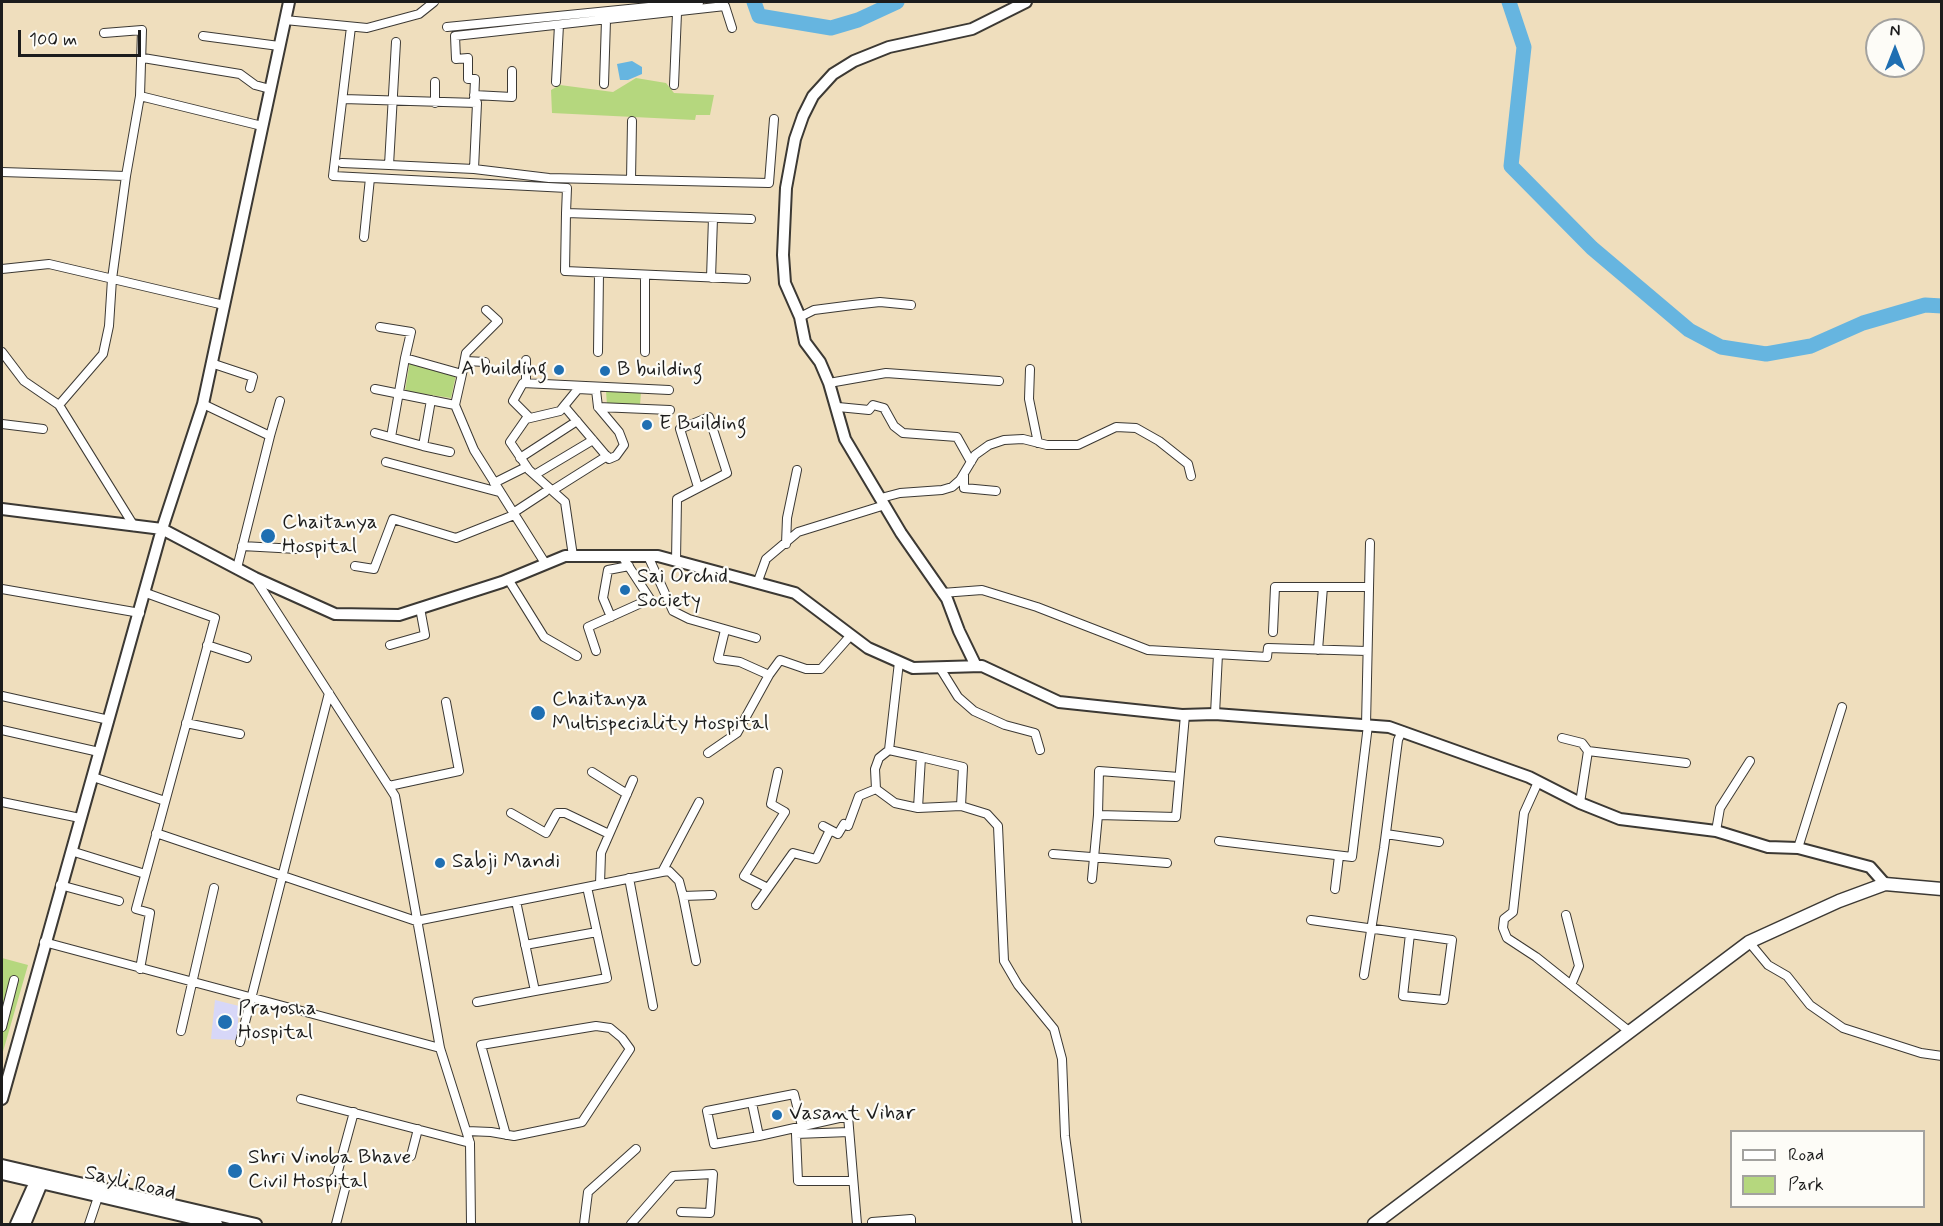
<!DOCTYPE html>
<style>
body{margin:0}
#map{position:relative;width:1943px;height:1226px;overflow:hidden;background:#efdebd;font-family:Mynerve,sans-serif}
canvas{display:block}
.frame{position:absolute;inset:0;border:3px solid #1c1c1c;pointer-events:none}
.legend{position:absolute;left:1730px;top:1130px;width:195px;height:78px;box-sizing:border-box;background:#fdfcf7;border:2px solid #a3a29f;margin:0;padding:8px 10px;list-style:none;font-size:18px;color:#1c1c1c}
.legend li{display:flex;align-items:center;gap:12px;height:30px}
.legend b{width:30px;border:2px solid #a3a29f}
.north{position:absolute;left:1865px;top:18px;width:60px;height:60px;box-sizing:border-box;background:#fdfcf7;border:2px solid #a3a29f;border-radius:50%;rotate:0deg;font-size:16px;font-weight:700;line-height:24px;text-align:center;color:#1c1c1c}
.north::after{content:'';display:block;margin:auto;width:21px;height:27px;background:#1f6fb2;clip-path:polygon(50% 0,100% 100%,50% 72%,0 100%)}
.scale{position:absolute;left:18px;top:30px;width:123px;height:27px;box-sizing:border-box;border:3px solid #1c1c1c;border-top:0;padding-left:8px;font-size:18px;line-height:21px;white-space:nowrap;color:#1c1c1c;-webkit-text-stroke:4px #fdfcf7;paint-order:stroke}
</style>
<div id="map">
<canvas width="1943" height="1226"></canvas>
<div class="frame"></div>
<ul class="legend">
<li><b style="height:8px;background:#fff"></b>Road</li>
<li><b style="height:16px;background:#b5d77e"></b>Park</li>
</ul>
<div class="north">N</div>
<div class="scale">100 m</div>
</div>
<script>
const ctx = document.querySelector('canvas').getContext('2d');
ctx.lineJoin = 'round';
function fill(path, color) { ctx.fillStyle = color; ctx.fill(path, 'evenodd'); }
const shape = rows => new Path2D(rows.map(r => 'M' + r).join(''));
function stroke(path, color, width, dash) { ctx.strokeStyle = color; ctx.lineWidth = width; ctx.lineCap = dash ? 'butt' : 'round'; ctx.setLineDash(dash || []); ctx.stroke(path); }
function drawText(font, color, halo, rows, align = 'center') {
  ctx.font = font + ' Mynerve,sans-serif'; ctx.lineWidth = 4.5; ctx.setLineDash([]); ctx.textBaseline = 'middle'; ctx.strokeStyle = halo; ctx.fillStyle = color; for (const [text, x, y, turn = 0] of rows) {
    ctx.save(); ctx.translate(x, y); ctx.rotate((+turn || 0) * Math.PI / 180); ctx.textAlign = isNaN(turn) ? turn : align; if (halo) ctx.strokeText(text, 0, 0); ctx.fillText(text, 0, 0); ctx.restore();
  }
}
fill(shape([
 [215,1000,239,1006,237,1040,211,1039]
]), '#d7d7f8');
fill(shape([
 [636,78,666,83,674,93,714,95,710,115,696,115,695,120,552,113,551,90,560,85,613,92],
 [410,361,456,375,451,398,405,391],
 [606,391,641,392,640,405,607,405],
 [2,958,28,965,2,1055]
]), '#b5d77e');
fill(shape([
 [632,61,642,67,642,74,628,80,620,80,617,64]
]), '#66b5e0');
stroke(shape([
 [754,2,759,16,831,28,858,20,897,2],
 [1509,2,1524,47,1511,166,1592,248,1689,330,1721,347,1766,354,1811,346,1863,323,1925,305,1942,306]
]), '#66b5e0', 15);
const street = shape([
 [285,20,367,28,419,14,434,2],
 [351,27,333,176,567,188,566,213,751,219],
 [447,27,699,2],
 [104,33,142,30,140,96],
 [203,36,279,46],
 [143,58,240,74,255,85,270,89],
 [556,82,559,25],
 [604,84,606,20],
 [674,85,677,13],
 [474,95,512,97,512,71],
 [343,99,477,103,474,169],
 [435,103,435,82],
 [474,103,475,79,468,79,468,58,456,59,455,36,725,6,732,28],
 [342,163,389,165,396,42],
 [389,165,474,169,549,178,769,183,774,119],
 [2,172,126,176],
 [631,180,632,121],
 [566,213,565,271,746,279],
 [364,237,370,178],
 [2,269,49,264,224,305],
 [645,275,645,352],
 [711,278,713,218],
 [800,317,814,310,853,305,880,302,911,305],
 [380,327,411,332,405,358],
 [2,352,24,381,59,405,134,526],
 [598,352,599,273],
 [526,360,526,383],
 [466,361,485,362],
 [211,363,253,377,250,388],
 [1030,369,1029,399,1038,443],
 [462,374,466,353,498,321,486,310],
 [829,383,886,373,999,381],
 [375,389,455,405],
 [431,400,423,446,450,452],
 [203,404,270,436,237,568],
 [59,405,103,354,109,326,112,279,126,176,140,96,262,126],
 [564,406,609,459,616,456,624,445,619,432,598,407,596,390,578,389,564,406,560,411,526,419,510,442,529,470,565,502,573,556],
 [598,407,670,410],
 [838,407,869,410,873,405,884,408,894,426,903,433,957,437,971,462],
 [530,418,513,401,523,383,669,390],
 [2,424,43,429],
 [375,433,423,446],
 [270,436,280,401],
 [391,437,405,358,462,374,455,405,474,450,545,563],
 [520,458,577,421],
 [386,462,499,492],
 [536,474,593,440],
 [964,475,964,488,996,491],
 [494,483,526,467],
 [553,490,607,456],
 [881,498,900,493,942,490,952,487,960,480,975,455,989,445,1004,440,1023,439,1047,445,1078,445,1116,427,1136,428,1159,441,1188,464,1191,476],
 [513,513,545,492],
 [786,544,787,518,797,470],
 [242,546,297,549],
 [648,556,673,611,689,619,756,638],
 [676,561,677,499,727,473,709,417,680,429,698,487],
 [355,566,374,569,393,519,456,538,514,515],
 [508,579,544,637,577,656],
 [256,580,395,796,440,1048,470,1143,471,1224],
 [758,581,766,559,798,532,885,505],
 [2,589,140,613],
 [942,593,982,590,1037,607,1148,650,1267,657,1268,648,1367,651],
 [611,617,603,598,608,570,629,566],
 [1273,632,1275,587,1369,587],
 [207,645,247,658],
 [390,645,425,635,420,608],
 [1318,650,1323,587],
 [596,651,588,627,650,599,622,556],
 [899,662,889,750,921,757,918,808,961,806,987,814,998,826,1004,961,1018,985,1054,1029,1062,1059,1065,1136,1077,1224],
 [940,668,958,697,974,711,1005,725,1035,733,1040,750],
 [769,675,780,660,806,669,821,669,851,635],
 [2,696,109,720],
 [1215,714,1218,654],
 [186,723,240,734],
 [1366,725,1370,543],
 [2,730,99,752],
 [1562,738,1582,743,1588,751],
 [889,750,879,758,875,769,876,789,895,803,918,808],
 [708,753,737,733,769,675,740,662,718,659,725,630],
 [921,757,963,767,961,806],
 [592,772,627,794],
 [93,777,165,801],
 [1538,782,1524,813,1513,912,1504,919,1503,928,1507,938,1536,957,1630,1032],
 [389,786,459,771,446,702],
 [2,802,80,818],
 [1580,803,1588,751,1686,763],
 [511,813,546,833,557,813,565,813,609,834],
 [1098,815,1099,771,1179,777],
 [823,826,838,834,844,824,848,826,859,796,876,789],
 [1716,831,1720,808,1750,761],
 [156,833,416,921,662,872,699,802],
 [1386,834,1439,842],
 [1219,841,1352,857,1368,725],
 [1798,848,1842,707],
 [71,851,145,874],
 [1053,854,1167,863],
 [662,872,669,871,679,881,683,896,712,895],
 [629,878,653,1006],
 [1092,879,1098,815,1176,817,1185,715],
 [600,884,601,853,633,780],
 [60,885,119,901],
 [768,888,744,876,785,812,771,804,778,772],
 [1335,889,1339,856],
 [683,896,696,961],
 [516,901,535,991,607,978,587,887],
 [756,905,793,853,816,859,830,830],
 [1566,915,1579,966,1571,985],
 [1311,920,1410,934,1452,940,1444,1000,1403,996,1410,934],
 [44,942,440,1048],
 [1749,942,1768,965,1787,976,1810,1005,1843,1028,1921,1053,1942,1056],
 [525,945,597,932],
 [140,969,150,913,136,909,215,618,146,593],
 [1364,975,1384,848,1398,740,1402,731],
 [477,1002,535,991],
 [2,1027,14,980],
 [181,1031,214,888],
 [240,1042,329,693],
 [301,1099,470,1143],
 [752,1103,759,1136],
 [802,1126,794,1094,707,1111,714,1144,759,1136,848,1116,857,1224],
 [467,1131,491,1132,514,1136,582,1122,630,1049,622,1038,610,1028,596,1026,481,1045,506,1135],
 [849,1132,796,1134,798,1181,853,1181],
 [411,1156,418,1129],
 [334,1178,347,1181,336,1224],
 [336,1178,354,1112],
 [89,1224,98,1197],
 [584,1224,588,1192,636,1149],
 [631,1224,673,1176,713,1174,710,1213,681,1212],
 [873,1224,872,1222,911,1219,911,1224]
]);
const secondary = shape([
 [2,509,162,529,255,578,335,614,399,615,502,582,565,556,658,556,795,593,868,648,913,668,982,666,1059,702,1182,715,1215,714,1389,727,1529,777,1580,803,1620,819,1716,831,1768,847,1798,848,1870,867,1885,884],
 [976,666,959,631,947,599,901,533,845,439,829,383,820,362,805,342,800,317,785,283,783,255,786,188,795,139,803,116,813,96,833,74,854,61,889,47,972,29,1026,2],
 [2,1099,162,529,203,404,289,2],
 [2,1165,256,1224],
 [2,1174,217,1224],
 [16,1224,38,1175],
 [25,1224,44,1178]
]);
const primary = shape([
 [1374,1224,1749,942,1839,901,1885,884,1942,889]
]);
stroke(street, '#3c3934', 10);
stroke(secondary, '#3c3934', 14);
stroke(primary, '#3c3934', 15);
stroke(street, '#fff', 8);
stroke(secondary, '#fff', 10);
stroke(primary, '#fff', 12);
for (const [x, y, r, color] of [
 [559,370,6,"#1f6fb2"],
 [605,371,6,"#1f6fb2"],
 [647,425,6,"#1f6fb2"],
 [268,536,8,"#1f6fb2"],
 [625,590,6,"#1f6fb2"],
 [538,713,8,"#1f6fb2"],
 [440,863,6,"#1f6fb2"],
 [225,1022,8,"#1f6fb2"],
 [777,1115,6,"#1f6fb2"],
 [235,1171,8,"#1f6fb2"]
]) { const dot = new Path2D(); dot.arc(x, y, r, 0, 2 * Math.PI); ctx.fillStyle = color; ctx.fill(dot); stroke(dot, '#fdfcf7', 2); }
drawText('21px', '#1c1c1c', '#fdfcf7', [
 ["A building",547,370,"right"],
 ["B building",617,371],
 ["E Building",659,425],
 ["Chaitanya",282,524],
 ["Hospital",282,548],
 ["Sai Orchid",637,578],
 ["Society",637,602],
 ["Chaitanya",552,701],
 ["Multispeciality Hospital",552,725],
 ["Sabji Mandi",452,863],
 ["Prayosha",238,1010],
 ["Hospital",238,1034],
 ["Vasant Vihar",789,1115],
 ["Shri Vinoba Bhave",248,1159],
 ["Civil Hospital",248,1183]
], 'left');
drawText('21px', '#1c1c1c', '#fdfcf7', [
 ["Sayli Road",130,1184,13]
]);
</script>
